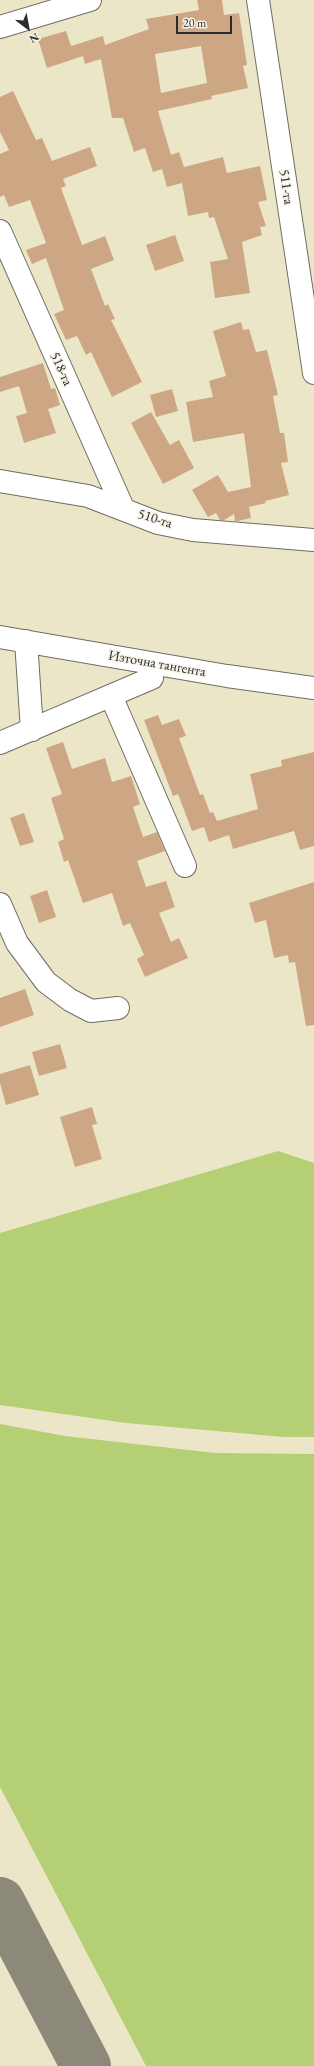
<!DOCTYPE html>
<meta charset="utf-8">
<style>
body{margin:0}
#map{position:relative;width:314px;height:2066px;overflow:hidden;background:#ece6c8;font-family:"EB Garamond",serif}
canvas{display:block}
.north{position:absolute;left:8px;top:8px;width:40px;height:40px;-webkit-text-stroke:3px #f7f3e8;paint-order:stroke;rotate:148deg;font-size:11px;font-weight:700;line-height:16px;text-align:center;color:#2b2b2b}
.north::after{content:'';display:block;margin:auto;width:14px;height:18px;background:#2b2b2b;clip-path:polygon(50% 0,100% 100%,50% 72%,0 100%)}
.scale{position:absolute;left:176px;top:16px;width:56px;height:18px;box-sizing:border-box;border:2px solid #2b2b2b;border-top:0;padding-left:5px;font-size:12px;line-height:14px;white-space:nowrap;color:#2b2b2b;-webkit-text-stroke:3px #f7f3e8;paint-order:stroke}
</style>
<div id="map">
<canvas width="314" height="2066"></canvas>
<div class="north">N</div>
<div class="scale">20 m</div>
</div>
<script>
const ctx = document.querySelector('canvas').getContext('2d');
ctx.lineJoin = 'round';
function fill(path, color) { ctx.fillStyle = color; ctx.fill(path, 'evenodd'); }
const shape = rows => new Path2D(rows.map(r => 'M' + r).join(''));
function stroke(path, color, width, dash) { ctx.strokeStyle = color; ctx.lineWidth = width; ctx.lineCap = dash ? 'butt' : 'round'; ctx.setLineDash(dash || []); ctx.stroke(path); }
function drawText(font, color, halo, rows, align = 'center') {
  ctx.font = font + ' "EB Garamond",serif'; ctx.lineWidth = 3; ctx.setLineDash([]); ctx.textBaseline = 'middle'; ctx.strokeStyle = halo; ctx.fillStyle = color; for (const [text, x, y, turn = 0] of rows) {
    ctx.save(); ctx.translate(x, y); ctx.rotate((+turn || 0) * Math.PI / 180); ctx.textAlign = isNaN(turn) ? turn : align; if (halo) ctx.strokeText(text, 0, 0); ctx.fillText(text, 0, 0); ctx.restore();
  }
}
fill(shape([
 [278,1151,314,1163,314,1437,284,1437,126,1423,0,1405,0,1233],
 [0,1424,65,1436,215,1453,314,1454,314,2066,146,2066,0,1787]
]), '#b5cf74');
stroke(shape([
 [0,1902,86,2066]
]), '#8c887a', 50);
fill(shape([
 [197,0,222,0,224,15,239,13,247,65,243,66,248,88,211,96,212,99,158,111,171,155,179,152,184,167,223,157,227,173,260,166,267,200,258,202,266,226,260,227,262,235,242,242,250,293,215,298,210,262,228,259,214,217,209,218,208,212,188,216,182,183,167,187,162,169,153,172,145,148,134,152,123,118,112,118,101,59,85,64,83,56,47,68,38,39,66,31,71,46,103,36,105,45,149,29,146,19,199,10],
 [201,46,207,83,161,93,155,54],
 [13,91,36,140,42,138,52,161,90,147,97,166,63,179,66,186,61,188,82,245,105,236,114,260,91,269,105,306,108,304,115,319,111,320,142,382,112,397,91,352,86,355,77,336,66,340,54,314,64,310,46,258,32,264,26,250,46,243,30,200,9,207,4,195,0,197,0,154,9,150,0,132,0,97],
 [175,235,184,261,155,271,146,245],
 [241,322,243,330,249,329,256,352,267,350,278,395,273,396,280,433,284,433,288,462,281,463,289,495,265,501,266,503,249,507,251,518,238,521,235,521,234,514,224,520,220,520,216,513,208,517,192,490,218,475,228,492,251,487,244,433,193,442,186,402,213,397,209,381,226,376,213,331],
 [43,363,51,389,55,388,60,405,48,409,56,433,24,443,16,416,27,413,19,386,0,392,0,377],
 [172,389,178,411,156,417,150,395],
 [151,412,170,445,179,440,194,468,163,484,131,423],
 [158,715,162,725,179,719,186,736,179,738,200,795,203,794,210,813,213,812,217,821,258,809,250,774,282,766,281,760,314,752,314,846,300,850,294,831,233,849,229,835,209,842,204,827,192,831,178,794,173,796,144,720],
 [63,742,72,769,105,758,112,782,131,776,140,804,133,807,143,837,157,832,165,851,137,861,146,887,166,881,175,907,159,913,171,942,179,938,188,958,145,977,137,959,144,955,130,923,123,926,112,893,83,903,68,860,64,862,58,842,64,839,51,798,62,794,46,748],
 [24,813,34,842,20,846,10,818],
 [314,882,314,1025,306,1026,295,962,289,963,288,955,274,958,266,920,255,923,249,903],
 [47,890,56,917,39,923,30,896],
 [25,989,34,1015,0,1027,0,998],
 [60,1044,67,1068,39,1076,32,1052],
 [30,1065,39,1095,6,1105,0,1083,0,1074],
 [92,1107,97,1124,92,1125,102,1159,75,1167,60,1117]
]), '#cda784');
const minor = shape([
 [258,0,314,373],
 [0,27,90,0],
 [0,231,123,508],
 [0,481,88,496,158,523,193,530,314,540],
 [0,637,227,676,314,688],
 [26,641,32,730],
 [111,696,185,866],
 [0,743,152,678],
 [0,904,17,943,46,982,70,1000,91,1011,118,1008]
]);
stroke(minor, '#6f6c62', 24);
stroke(minor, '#fff', 22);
drawText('14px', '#2b2b2b', '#f7f3e8', [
 ["511-та",286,187,82],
 ["518-та",61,369,66],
 ["510-та",155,519,18],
 ["Източна тангента",157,664,10]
]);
</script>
